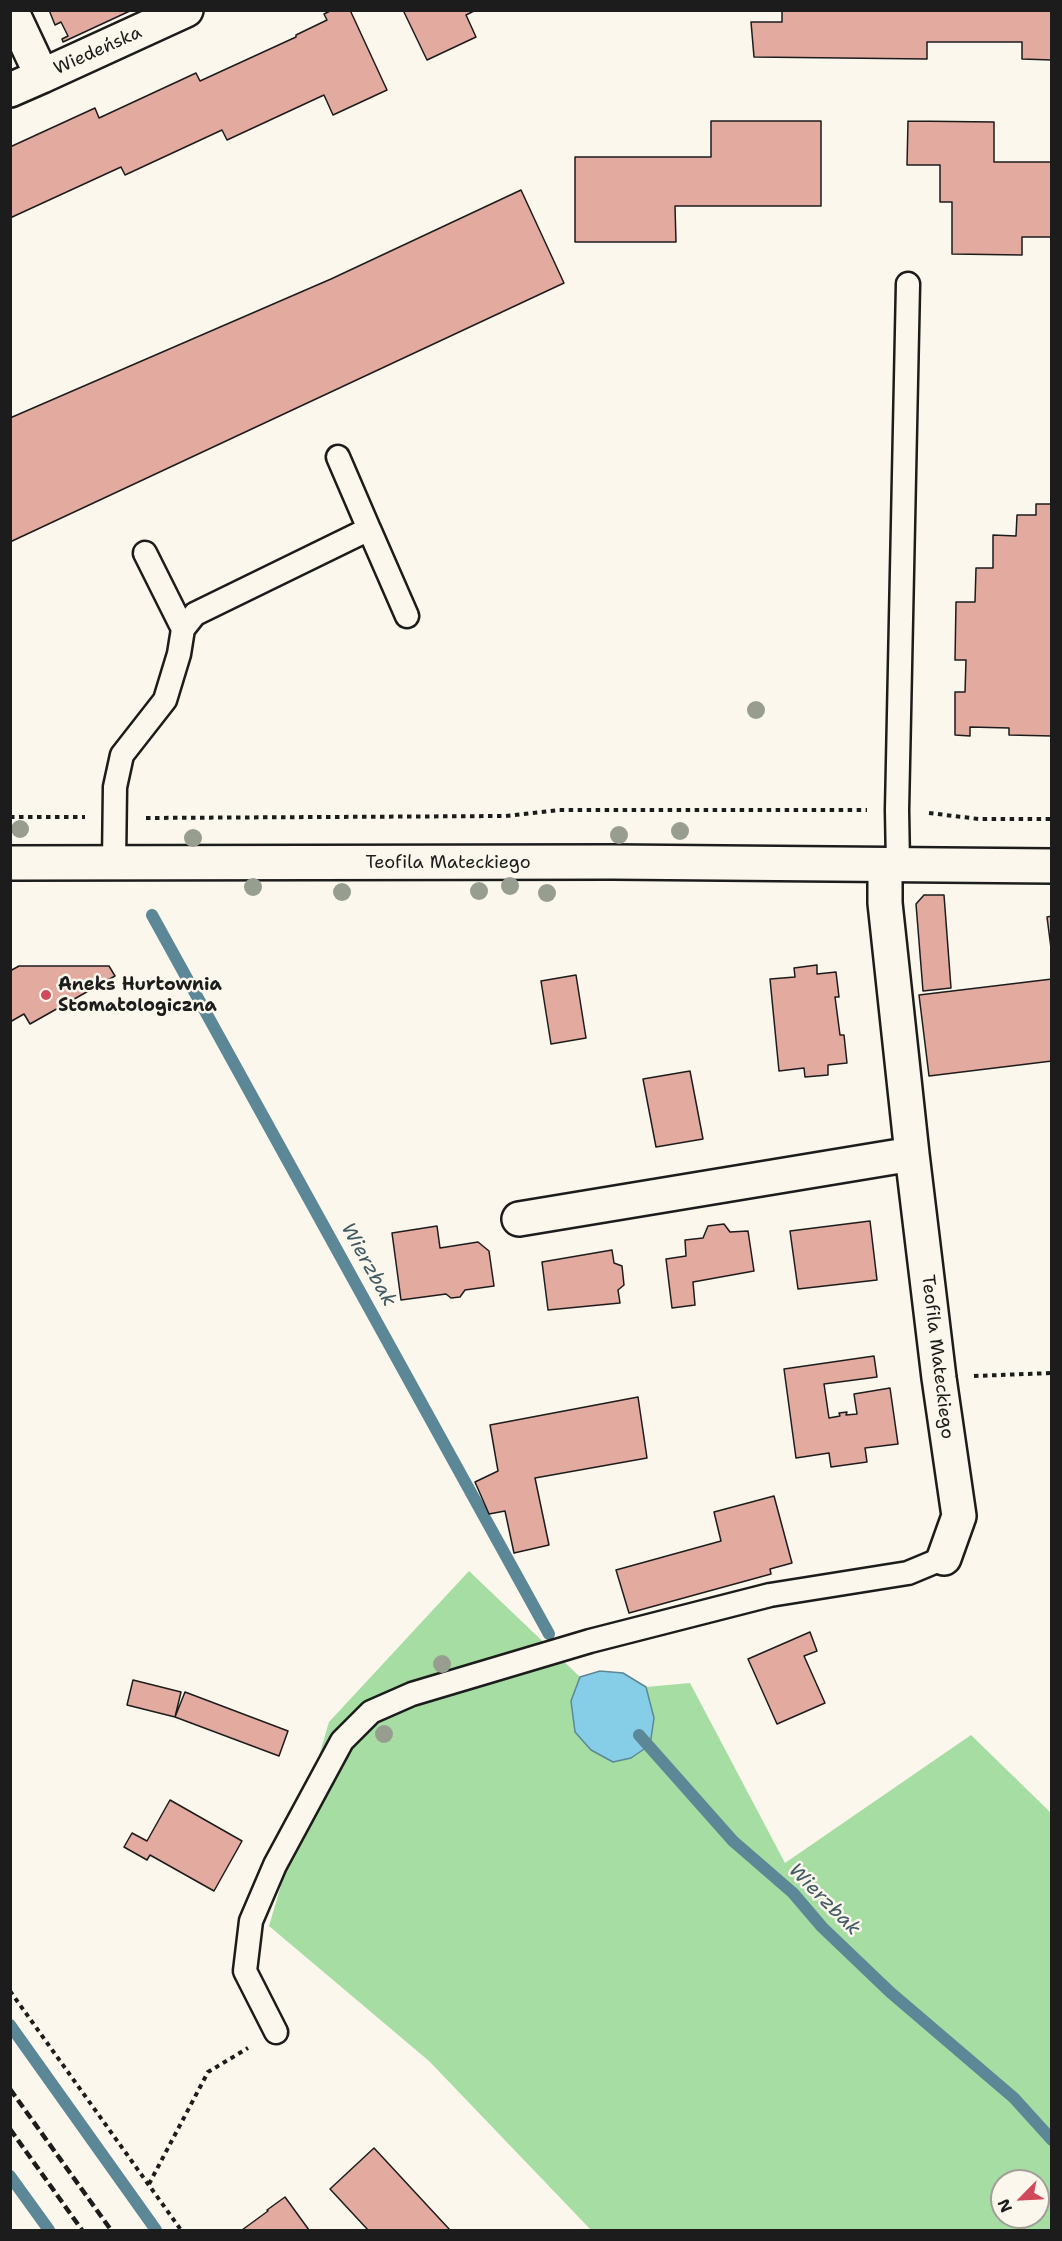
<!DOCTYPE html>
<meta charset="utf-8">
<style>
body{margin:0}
#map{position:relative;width:1062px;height:2241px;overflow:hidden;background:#fbf7ec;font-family:"Shantell Sans",sans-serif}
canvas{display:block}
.frame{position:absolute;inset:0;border:12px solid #1c1c1c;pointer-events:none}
.north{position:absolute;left:990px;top:2169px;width:60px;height:60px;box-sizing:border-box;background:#fbf7ec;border:2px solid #a29f99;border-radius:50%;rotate:246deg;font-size:16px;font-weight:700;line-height:24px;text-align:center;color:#1c1c1c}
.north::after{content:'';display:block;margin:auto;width:21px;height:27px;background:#d1495b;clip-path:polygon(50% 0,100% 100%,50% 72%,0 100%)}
</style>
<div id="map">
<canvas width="1062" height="2241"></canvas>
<div class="frame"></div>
<div class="north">N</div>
</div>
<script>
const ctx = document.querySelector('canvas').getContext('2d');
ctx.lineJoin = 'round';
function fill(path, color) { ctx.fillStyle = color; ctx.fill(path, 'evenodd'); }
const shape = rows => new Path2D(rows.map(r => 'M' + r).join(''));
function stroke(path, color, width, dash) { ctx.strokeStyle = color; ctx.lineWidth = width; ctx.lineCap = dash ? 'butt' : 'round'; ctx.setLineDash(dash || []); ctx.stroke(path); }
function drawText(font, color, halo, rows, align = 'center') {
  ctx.font = font + ' "Shantell Sans",sans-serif'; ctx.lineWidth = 5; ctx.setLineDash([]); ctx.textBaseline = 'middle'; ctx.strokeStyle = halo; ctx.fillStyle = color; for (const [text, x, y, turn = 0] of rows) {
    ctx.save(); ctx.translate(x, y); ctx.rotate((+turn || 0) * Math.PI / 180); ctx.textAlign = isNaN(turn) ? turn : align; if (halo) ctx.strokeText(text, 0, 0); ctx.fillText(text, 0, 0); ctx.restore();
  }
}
fill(shape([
 [469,1571,580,1677,571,1701,654,1718,646,1687,690,1683,785,1863,971,1735,1051,1813,1051,2230,591,2230,429,2061,269,1926,329,1722],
 [1002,2181,1038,2181,1038,2217,1002,2217]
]), '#a5dda2');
const water = shape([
 [600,1671,623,1673,646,1687,654,1718,650,1745,631,1758,613,1762,591,1750,575,1732,571,1701,580,1677,600,1671]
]);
fill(water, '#86cee7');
stroke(water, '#5c8796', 1.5);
stroke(shape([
 [152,915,549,1634],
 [639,1735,733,1841,793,1893,822,1927,890,1992,1014,2098,1052,2140],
 [10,2025,156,2230],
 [10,2176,49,2230]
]), '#5c8796', 12);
const building = shape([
 [49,10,132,10,63,42,62,39,68,36,61,22,55,25,49,10],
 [332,10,350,10,387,90,333,115,324,95,227,140,222,130,125,175,121,167,10,218,10,147,95,108,99,118,196,73,200,81,296,37,296,35,327,20,324,14,332,10],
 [403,10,476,10,466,15,476,37,427,60,403,10],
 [782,10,1052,10,1052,60,1022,59,1022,42,927,42,927,59,754,57,751,22,782,22,782,10],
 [711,121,821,121,821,206,675,206,676,242,575,242,575,157,711,157,711,121],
 [908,121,994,122,994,162,1052,162,1052,237,1022,237,1022,255,952,254,952,202,940,202,940,165,907,165,908,121],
 [521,190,564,283,10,542,10,418,331,279,521,190],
 [1036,504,1052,504,1052,736,1009,735,1009,728,970,727,970,736,955,735,955,692,965,692,966,660,955,660,956,602,975,602,976,568,993,568,993,535,1016,536,1017,515,1036,515,1036,504],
 [924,895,944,895,951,988,923,991,916,904,924,895],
 [1052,916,1052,956,1047,917,1052,916],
 [817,965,817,974,836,972,839,997,835,997,840,1035,844,1035,847,1063,828,1065,828,1075,805,1077,804,1068,779,1071,770,979,795,977,794,968,817,965],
 [19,966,109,966,115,976,30,1024,24,1014,10,1022,10,971,19,966],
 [576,975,586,1038,551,1044,541,981,576,975],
 [1052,979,1052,1061,929,1076,919,995,1052,979],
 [690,1071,703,1139,656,1147,643,1079,690,1071],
 [870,1221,877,1280,798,1289,790,1231,870,1221],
 [724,1224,730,1232,748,1231,754,1271,693,1282,695,1305,672,1308,666,1259,686,1256,685,1240,703,1238,708,1226,724,1224],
 [437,1226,440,1248,478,1242,489,1251,494,1286,465,1290,460,1297,451,1298,446,1294,401,1300,392,1233,437,1226],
 [612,1250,614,1263,622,1266,624,1285,618,1290,620,1303,548,1310,542,1262,612,1250],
 [874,1356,877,1377,824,1384,829,1418,840,1416,839,1413,847,1412,846,1415,857,1414,854,1394,890,1388,898,1444,865,1448,867,1462,831,1467,829,1453,796,1458,784,1369,874,1356],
 [638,1397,647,1458,535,1478,549,1545,514,1553,505,1511,489,1514,475,1482,498,1471,490,1425,638,1397],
 [774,1496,792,1563,770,1569,771,1574,629,1613,616,1570,721,1541,714,1512,774,1496],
 [810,1632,817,1651,804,1656,825,1703,777,1724,748,1659,810,1632],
 [133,1680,181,1692,175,1717,127,1705,133,1680],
 [185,1692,288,1731,279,1756,175,1717,185,1692],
 [170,1800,242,1841,214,1891,150,1855,147,1860,124,1847,132,1833,147,1841,170,1800],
 [374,2148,450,2230,368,2230,330,2189,374,2148],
 [285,2197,309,2230,242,2230,268,2211,267,2210,285,2197]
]);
fill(building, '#e3aaa0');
stroke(building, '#1c1c1c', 1.5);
const service = shape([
 [338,457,369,529],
 [145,553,183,629],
 [114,863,115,787,122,755,165,700,179,654,183,629,195,614,369,529,407,616],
 [898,865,897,810,908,284],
 [276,2032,245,1971,251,1921,275,1865,342,1741,371,1712,412,1694,590,1641,770,1595,908,1573,944,1558]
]);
const minor = shape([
 [42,76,186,10],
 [10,90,42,76,11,10],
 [885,866,885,903,912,1154,939,1378,959,1516,944,1558],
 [519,1219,912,1154]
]);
const tertiary = shape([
 [10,863,613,862,1052,866]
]);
stroke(service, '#1c1c1c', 27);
stroke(minor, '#1c1c1c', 38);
stroke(tertiary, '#1c1c1c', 38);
stroke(shape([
 [929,813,979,819,1052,819],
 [10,817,85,817],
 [146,818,505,816,559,810,867,810],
 [974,1376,1052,1373],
 [10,1991,181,2230],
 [149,2184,208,2072,248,2048]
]), '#1c1c1c', 4, [4.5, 4.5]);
stroke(service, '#fbf7ec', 22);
stroke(minor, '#fbf7ec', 33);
stroke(tertiary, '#fbf7ec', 33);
stroke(shape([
 [10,2089,111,2230],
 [10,2129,82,2230]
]), '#1c1c1c', 4.5, [9, 4.5]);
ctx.fillStyle = '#979e90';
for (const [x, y] of [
 [756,710],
 [20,829],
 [680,831],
 [619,835],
 [193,838],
 [510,886],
 [253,887],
 [479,891],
 [342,892],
 [547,893],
 [442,1664],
 [384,1734]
]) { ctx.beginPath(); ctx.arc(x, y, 9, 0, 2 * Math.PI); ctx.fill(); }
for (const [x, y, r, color] of [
 [46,995,6,"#d1495b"]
]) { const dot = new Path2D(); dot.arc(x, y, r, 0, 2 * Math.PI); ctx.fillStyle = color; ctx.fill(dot); stroke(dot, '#fbf7ec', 2); }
drawText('18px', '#1c1c1c', '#fbf7ec', [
 ["Wiedeńska",98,51,-24],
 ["Teofila Mateckiego",448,863],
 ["Teofila Mateckiego",937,1357,83]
]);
drawText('bold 18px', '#1c1c1c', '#fbf7ec', [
 ["Aneks Hurtownia",58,985],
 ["Stomatologiczna",58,1006]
], 'left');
drawText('italic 20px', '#415a63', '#fbf7ec', [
 ["Wierzbak",368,1265,61],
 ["Wierzbak",824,1900,45]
]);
</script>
